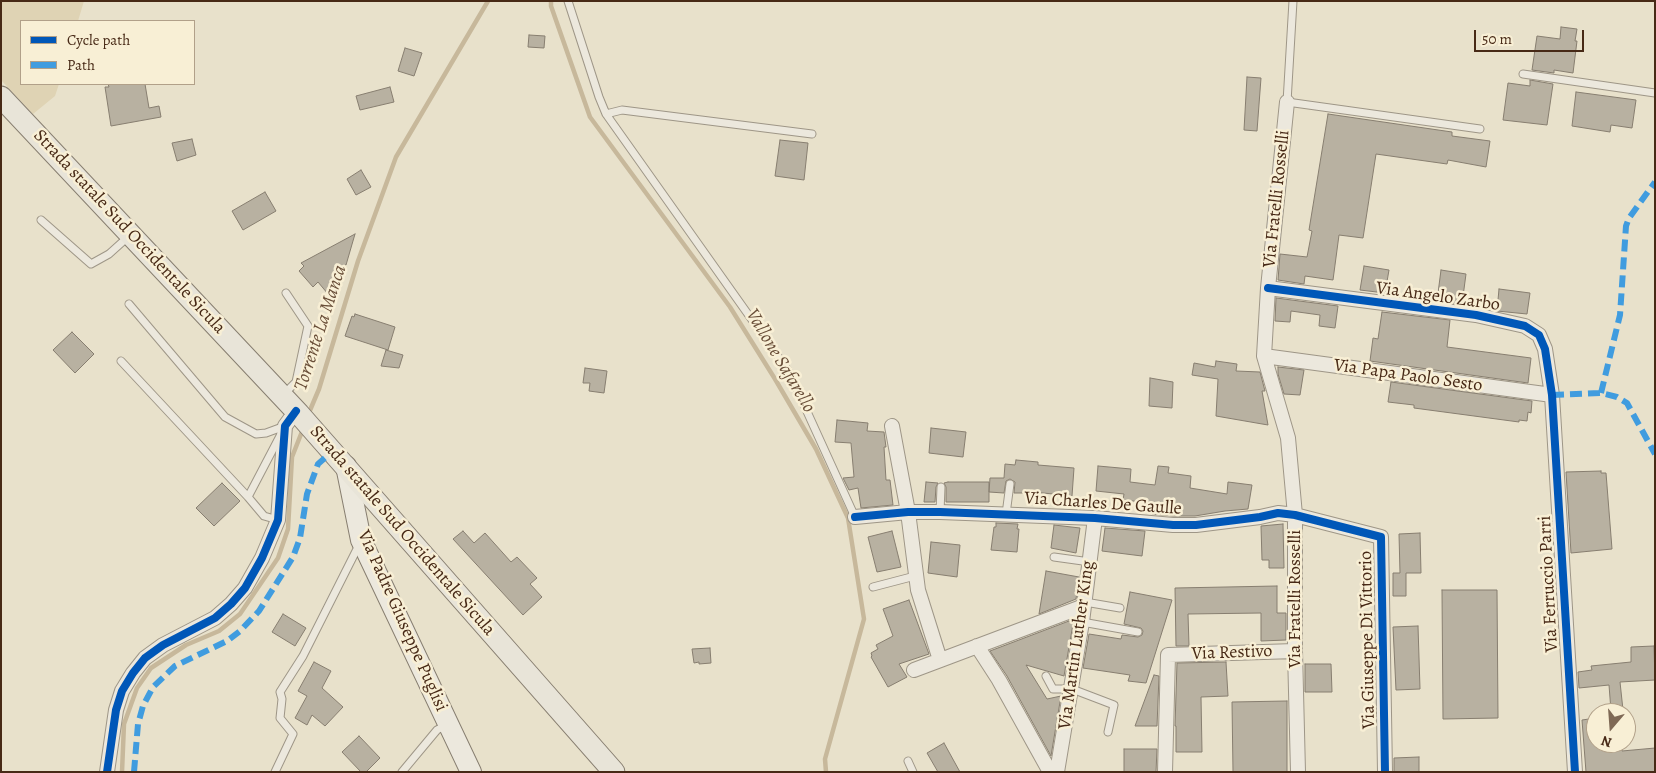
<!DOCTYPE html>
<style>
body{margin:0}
#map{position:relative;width:1656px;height:773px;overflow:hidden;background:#e8e1cb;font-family:Alegreya,serif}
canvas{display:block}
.frame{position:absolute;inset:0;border:2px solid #472916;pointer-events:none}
.legend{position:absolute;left:20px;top:20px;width:175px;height:65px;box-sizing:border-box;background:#f8efd5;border:1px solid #b1a089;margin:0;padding:6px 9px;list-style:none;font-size:15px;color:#472916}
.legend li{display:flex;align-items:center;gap:10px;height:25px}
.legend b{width:25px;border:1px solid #b1a089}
.north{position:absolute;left:1586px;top:703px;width:50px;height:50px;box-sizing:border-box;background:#f8efd5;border:1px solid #b1a089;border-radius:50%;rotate:198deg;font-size:14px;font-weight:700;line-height:20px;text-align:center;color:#472916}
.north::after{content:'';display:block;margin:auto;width:18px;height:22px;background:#7f6955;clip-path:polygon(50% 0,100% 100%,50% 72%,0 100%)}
.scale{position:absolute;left:1474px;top:30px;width:110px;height:22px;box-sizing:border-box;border:2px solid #472916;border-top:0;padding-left:6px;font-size:15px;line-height:18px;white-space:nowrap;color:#472916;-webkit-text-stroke:4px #f8efd5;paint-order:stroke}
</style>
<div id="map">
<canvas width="1656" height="773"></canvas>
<div class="frame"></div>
<ul class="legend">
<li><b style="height:6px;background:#0057b8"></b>Cycle path</li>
<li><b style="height:6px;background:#409cdf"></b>Path</li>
</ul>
<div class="north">N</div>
<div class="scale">50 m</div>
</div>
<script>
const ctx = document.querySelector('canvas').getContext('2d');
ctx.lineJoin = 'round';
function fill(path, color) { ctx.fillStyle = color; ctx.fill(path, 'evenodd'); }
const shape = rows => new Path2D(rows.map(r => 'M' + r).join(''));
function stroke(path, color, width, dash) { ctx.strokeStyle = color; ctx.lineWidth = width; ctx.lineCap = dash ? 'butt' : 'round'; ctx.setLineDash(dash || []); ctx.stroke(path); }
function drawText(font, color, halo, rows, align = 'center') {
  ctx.font = font + ' Alegreya,serif'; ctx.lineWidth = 5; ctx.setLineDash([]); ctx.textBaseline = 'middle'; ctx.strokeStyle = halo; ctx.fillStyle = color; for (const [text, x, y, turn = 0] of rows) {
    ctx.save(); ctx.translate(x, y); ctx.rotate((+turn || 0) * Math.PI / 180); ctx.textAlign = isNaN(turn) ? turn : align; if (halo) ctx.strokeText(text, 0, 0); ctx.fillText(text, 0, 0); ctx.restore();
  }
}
fill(shape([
 [1,1,84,1,78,21,21,21,21,84,59,84,55,96,33,114,1,80]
]), '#dfd3b4');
stroke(shape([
 [551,1,551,6,590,117,730,307,775,379,816,449,848,518,864,619,825,759,826,772],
 [308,415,319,389,358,261,396,157,488,1],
 [122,772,124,724,137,688,151,668,186,645,219,631,240,614,278,558,288,529,292,457,303,429]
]), '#c7b89b', 4.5);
const building = shape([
 [1561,27,1577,29,1575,41,1577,41,1573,73,1554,70,1554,73,1532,70,1537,36,1560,39,1561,27],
 [529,35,545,36,544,48,528,47,529,35],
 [405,48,422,53,414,76,398,71,405,48],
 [1247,77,1261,78,1257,131,1244,130,1247,77],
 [1530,80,1553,84,1547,125,1503,120,1508,83,1530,86,1530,80],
 [108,84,145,84,149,108,159,106,161,117,111,126,105,87,109,87,108,84],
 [390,87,394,102,360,110,356,96,390,87],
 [1576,92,1636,100,1632,128,1611,125,1610,132,1572,126,1576,92],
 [1328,114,1452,132,1452,136,1490,141,1486,167,1448,160,1447,164,1376,154,1363,238,1339,235,1333,280,1305,276,1304,284,1278,280,1280,254,1307,257,1312,231,1309,230,1328,114],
 [192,139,196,155,177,161,172,143,192,139],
 [780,140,808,143,804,180,775,176,780,140],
 [361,170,371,187,356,195,347,179,361,170],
 [265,192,276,211,243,230,232,211,265,192],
 [355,234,346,265,345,265,328,294,318,282,313,287,299,271,304,266,301,263,355,234],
 [1364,266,1389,270,1385,293,1360,290,1364,266],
 [1441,270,1466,274,1462,304,1437,301,1441,270],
 [1499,289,1530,293,1527,314,1497,311,1499,289],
 [1276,298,1338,306,1335,328,1319,326,1320,315,1291,311,1290,322,1275,321,1276,298],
 [1382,312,1450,320,1447,347,1531,358,1528,383,1370,361,1373,338,1378,339,1382,312],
 [355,314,395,327,388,350,345,336,352,316,354,317,355,314],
 [72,332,94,354,75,373,53,350,72,332],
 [386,350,403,355,399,368,381,366,386,350],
 [1216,361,1237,364,1236,371,1260,372,1265,391,1262,391,1268,425,1216,416,1218,379,1192,375,1194,363,1215,367,1216,361],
 [1278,367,1304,370,1300,395,1284,394,1278,374,1278,367],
 [585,368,607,371,604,393,589,391,590,383,583,383,585,368],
 [1150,378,1173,382,1172,408,1149,406,1150,378],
 [1391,382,1532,401,1531,413,1528,412,1527,421,1519,420,1519,422,1414,408,1414,405,1388,402,1391,382],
 [837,420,868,423,867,431,884,432,886,447,884,447,886,480,890,480,893,505,861,508,858,488,849,490,843,478,854,477,851,443,835,442,837,420],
 [931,428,966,432,963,457,929,453,931,428],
 [1016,460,1038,462,1038,465,1074,468,1072,496,1024,491,1023,493,1014,493,1015,482,1010,479,1006,481,1004,493,989,492,990,478,1004,478,1005,464,1015,465,1016,460],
 [1098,466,1131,469,1130,482,1155,485,1158,466,1169,467,1168,473,1191,476,1190,488,1227,494,1228,482,1252,485,1248,509,1225,511,1195,516,1173,516,1152,514,1153,503,1123,500,1124,494,1096,491,1098,466],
 [1601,471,1601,473,1606,473,1612,549,1571,553,1566,472,1601,471],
 [926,482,938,483,936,487,935,502,924,502,926,482],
 [948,482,989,482,989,502,946,502,946,487,944,483,948,482],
 [222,483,240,501,214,526,196,508,222,483],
 [996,523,1018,524,1017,529,1019,529,1017,552,991,550,994,527,996,527,996,523],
 [1283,524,1284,568,1269,568,1269,560,1262,560,1261,526,1283,524],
 [1054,525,1080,528,1076,553,1051,548,1054,525],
 [1105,528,1145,531,1142,556,1102,551,1105,528],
 [463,531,474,543,485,533,511,562,517,557,537,578,530,584,542,597,523,615,453,539,463,531],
 [892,531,901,567,877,572,868,537,892,531],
 [1420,533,1421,573,1406,573,1406,596,1393,596,1393,573,1400,573,1399,534,1420,533],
 [931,542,960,545,957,577,928,573,931,542],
 [1046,571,1079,577,1078,585,1076,599,1039,614,1046,571],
 [1277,586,1277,613,1286,613,1286,640,1261,641,1261,613,1188,614,1189,646,1176,646,1175,588,1277,586],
 [1442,590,1497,590,1498,718,1443,719,1442,590],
 [1130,592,1172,600,1146,683,1128,681,1130,675,1083,668,1089,634,1121,639,1122,635,1138,637,1142,635,1143,631,1141,628,1124,624,1130,592],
 [909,600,929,654,899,664,907,677,888,687,871,657,872,656,871,653,878,649,876,645,893,636,883,609,909,600],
 [283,614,306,628,295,646,272,632,283,614],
 [1069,621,1073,624,1064,676,1026,665,1047,699,1061,696,1051,756,1007,676,990,651,1069,621],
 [1418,626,1420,689,1396,690,1393,627,1418,626],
 [1654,646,1655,680,1620,682,1623,710,1611,711,1609,685,1579,688,1578,672,1592,670,1591,666,1631,662,1631,647,1654,646],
 [710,648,711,663,699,664,699,662,694,663,692,649,710,648],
 [314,662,331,671,322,688,343,707,325,726,312,715,307,725,295,718,307,696,298,691,314,662],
 [1226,662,1228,696,1201,697,1202,752,1176,752,1176,726,1175,726,1177,663,1226,662],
 [1305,664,1331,664,1332,692,1305,692,1305,664],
 [1154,675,1159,676,1157,726,1135,726,1154,675],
 [1287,701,1287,772,1233,772,1232,702,1287,701],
 [1596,718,1596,743,1622,743,1622,751,1655,748,1655,772,1586,772,1582,720,1596,718],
 [359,736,380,758,366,772,361,772,342,752,359,736],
 [944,743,960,772,938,772,927,753,944,743],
 [1124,749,1157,749,1156,772,1124,772,1124,749],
 [1419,757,1419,772,1394,772,1394,758,1419,757]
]);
fill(building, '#b8b1a1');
stroke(building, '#877e70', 1);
const service = shape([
 [568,1,599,97,606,114,789,372,855,517],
 [1293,1,1287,102,1480,129],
 [1523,74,1655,93],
 [606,114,622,110,812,134],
 [41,220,91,264,109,254,129,236],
 [129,304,225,417,256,434,266,433,285,426],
 [121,361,248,497,281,434],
 [284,394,296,382,308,326,286,293],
 [248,497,264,516,278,520],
 [940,512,941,487],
 [1006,514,1010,484],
 [1054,557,1090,562],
 [873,587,915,576],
 [1085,602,1120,608],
 [1082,622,1138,632],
 [1046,676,1053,689,1072,689,1114,705,1108,732],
 [908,761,913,772],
 [275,772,293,734,280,718,282,699,280,692,303,656,360,543],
 [402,772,437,730,446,725]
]);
const minor = shape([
 [1287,102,1268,288,1264,356,1288,438,1295,515,1295,651,1298,772],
 [1268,288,1476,315,1525,326,1539,335,1545,349,1552,395,1575,772],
 [1264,356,1552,395],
 [892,426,908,512,918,590,940,660],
 [855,517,908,512,940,512,1095,518,1173,525,1196,525,1260,517,1278,513,1295,515,1381,537,1385,772],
 [977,646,999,680,1050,772],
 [914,670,1084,606],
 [107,772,116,710,122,691,133,673,145,658,163,645,215,618,231,604,245,588,262,558,278,520,285,426,296,411],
 [1057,772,1082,622,1095,518],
 [1165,772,1168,655,1295,651]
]);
const secondary = shape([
 [346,466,361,540,471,772]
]);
const primary = shape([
 [1,97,299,414,614,772]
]);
stroke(service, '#9e9687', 9);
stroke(minor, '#9e9687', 16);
stroke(secondary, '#877e70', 22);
stroke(primary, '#877e70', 23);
stroke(service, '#ece8dd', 7);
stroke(minor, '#ece8dd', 14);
stroke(secondary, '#ece8dd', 20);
stroke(primary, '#e8e4d8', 21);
stroke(shape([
 [1601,393,1620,315,1626,226,1629,218,1655,182],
 [1552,395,1601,393,1617,397,1627,403,1655,454],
 [134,772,138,724,143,706,153,687,175,666,227,641,240,631,259,611,293,557,300,538,307,494,318,464,333,451]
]), '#409cdf', 6, [12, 6]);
stroke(shape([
 [1268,288,1476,315,1525,326,1539,335,1545,349,1552,395,1575,772],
 [855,517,908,512,940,512,1095,518,1173,525,1196,525,1260,517,1278,513,1295,515,1381,537,1385,772],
 [107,772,116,710,122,691,133,673,145,658,163,645,215,618,231,604,245,588,262,558,278,520,285,426,296,411]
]), '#0057b8', 8);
drawText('18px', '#472916', '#f8efd5', [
 ["Via Fratelli Rosselli",1277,199,-84],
 ["Strada statale Sud Occidentale Sicula",129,232,47],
 ["Via Angelo Zarbo",1438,297,8],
 ["Via Papa Paolo Sesto",1408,376,8],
 ["Via Charles De Gaulle",1103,504,4],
 ["Strada statale Sud Occidentale Sicula",402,531,49],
 ["Via Ferruccio Parri",1549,584,-93],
 ["Via Fratelli Rosselli",1296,599,-90],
 ["Via Padre Giuseppe Puglisi",402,621,66],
 ["Via Giuseppe Di Vittorio",1368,640,-91],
 ["Via Martin Luther King",1077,645,-82],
 ["Via Restivo",1232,653,-2]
]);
drawText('italic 19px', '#694e38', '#f8efd5', [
 ["Torrente La Manca",321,328,-72],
 ["Vallone Safarello",780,361,59]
]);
</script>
